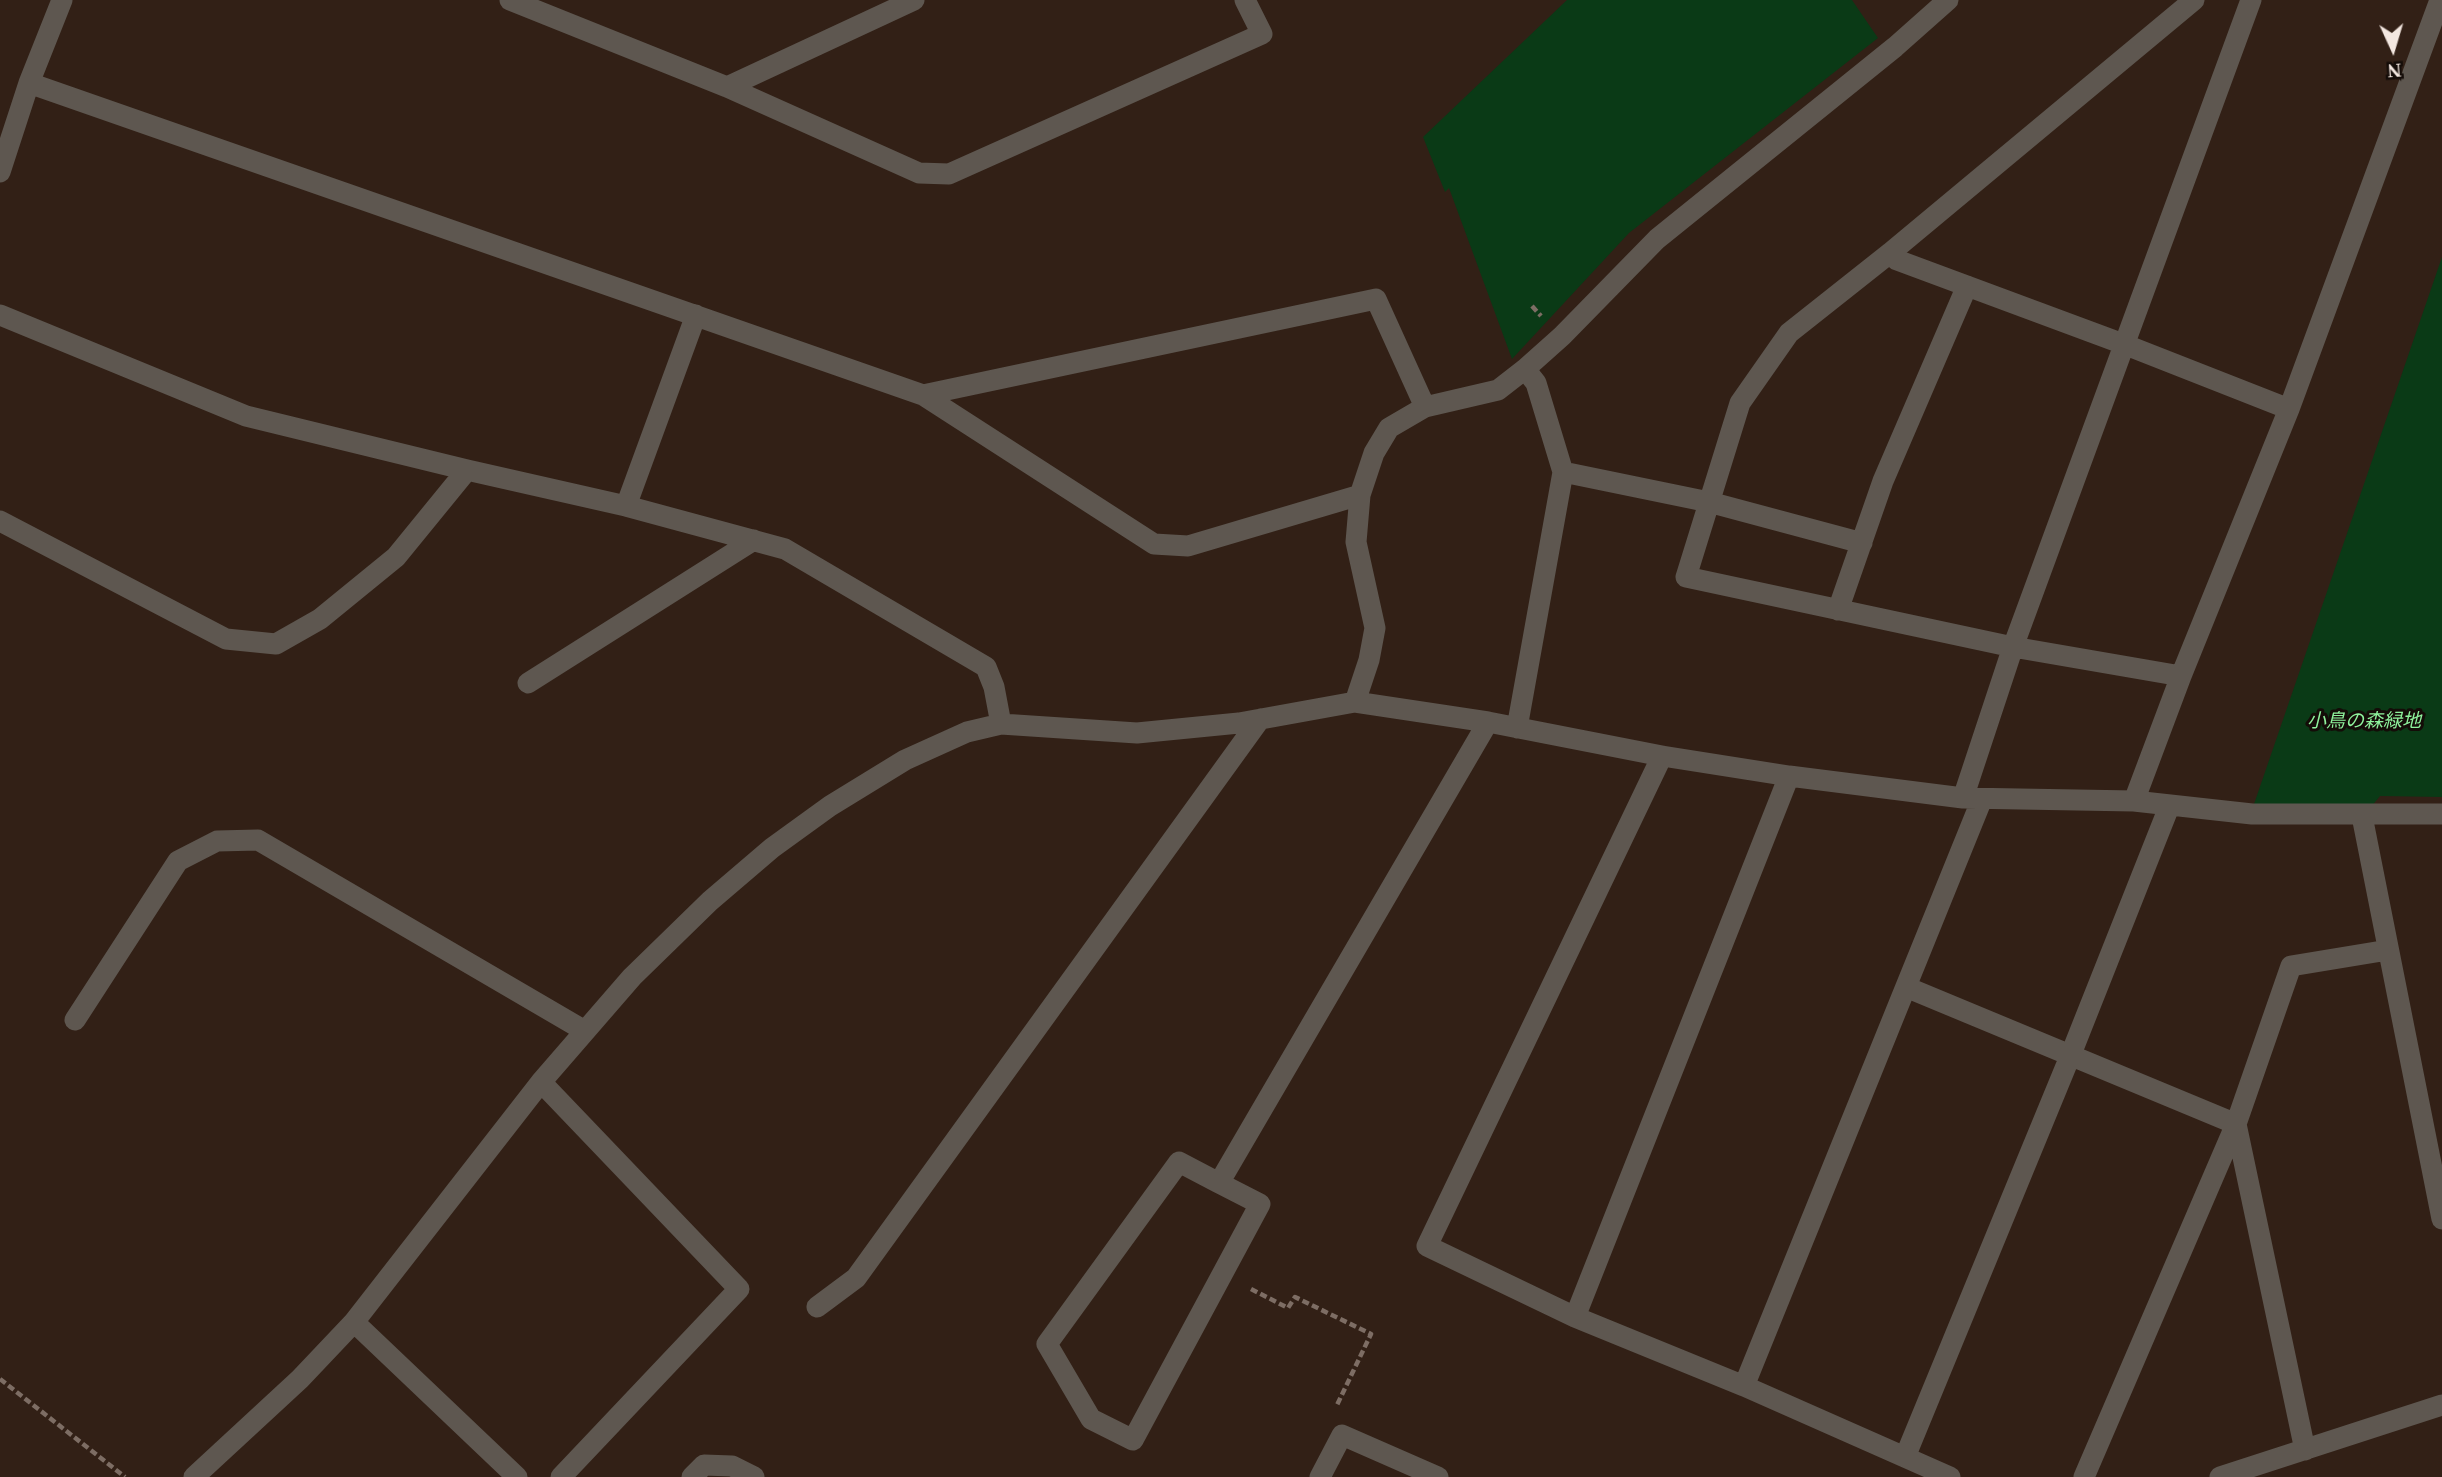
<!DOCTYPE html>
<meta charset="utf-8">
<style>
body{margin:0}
#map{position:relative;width:2442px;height:1477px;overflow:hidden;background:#322016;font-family:Georgia,serif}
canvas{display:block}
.north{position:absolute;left:2358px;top:14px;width:70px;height:70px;-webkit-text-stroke:5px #140c08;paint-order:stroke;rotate:176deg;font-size:19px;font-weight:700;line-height:28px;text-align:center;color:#f3e7e0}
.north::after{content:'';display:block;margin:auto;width:24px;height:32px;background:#f3e7e0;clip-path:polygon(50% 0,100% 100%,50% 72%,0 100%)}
</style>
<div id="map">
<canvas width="2442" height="1477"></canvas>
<div class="north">N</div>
</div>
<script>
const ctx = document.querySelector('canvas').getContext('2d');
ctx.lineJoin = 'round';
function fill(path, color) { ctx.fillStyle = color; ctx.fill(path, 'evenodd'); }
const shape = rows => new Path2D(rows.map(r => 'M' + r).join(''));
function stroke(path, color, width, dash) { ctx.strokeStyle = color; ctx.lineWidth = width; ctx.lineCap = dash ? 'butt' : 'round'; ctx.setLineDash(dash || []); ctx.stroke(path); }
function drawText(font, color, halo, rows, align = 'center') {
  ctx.font = font + ' Georgia,"Noto Sans JP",serif'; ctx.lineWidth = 6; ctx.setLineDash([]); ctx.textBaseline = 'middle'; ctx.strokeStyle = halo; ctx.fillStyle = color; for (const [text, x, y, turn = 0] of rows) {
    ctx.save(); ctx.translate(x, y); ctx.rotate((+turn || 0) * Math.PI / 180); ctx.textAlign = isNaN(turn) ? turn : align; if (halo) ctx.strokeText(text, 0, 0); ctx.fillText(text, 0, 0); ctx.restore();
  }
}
fill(shape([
 [1567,0,1852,0,1878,38,1629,233,1512,359,1449,188,1445,192,1423,137],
 [2442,257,2442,797,2380,796,2371,807,2254,804]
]), '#0a3a16');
stroke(shape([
 [1532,306,1541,316],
 [1251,1289,1288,1308,1295,1297,1371,1334,1337,1405],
 [0,1379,125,1477]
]), '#7d6d64', 4.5, [7, 3.5]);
stroke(shape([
 [510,0,727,87,914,0],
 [29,83,923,395,1154,544,1188,546,1360,495],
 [727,87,919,173,949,174,1262,34,1245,0],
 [0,172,29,83,62,0],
 [1890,253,1897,260,2126,345,2289,409],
 [0,315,246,416,467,470,626,506,785,549,986,667,994,687,1001,724],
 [923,395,1376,299,1425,407],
 [1563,472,1709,502,1862,543],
 [626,506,696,315],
 [0,521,226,639,276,644,320,619,396,557,467,470],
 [1838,610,1883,481,1967,286],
 [2181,676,2013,647,1686,577,1740,403,1789,333,1890,253,2194,0],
 [528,683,754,540],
 [1355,702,1369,660,1375,628,1356,542,1360,495,1374,453,1389,428,1425,407,1498,390,1525,369,1562,336,1657,239,1895,47,1948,0],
 [1517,728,1563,472,1536,383,1525,369],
 [1662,756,1427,1246,1575,1317,1744,1386,1950,1477],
 [1963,798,2013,647,2251,0],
 [2134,801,2181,676,2289,409,2440,0],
 [2362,816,2442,1219],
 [1906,987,2236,1124,2305,1450],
 [75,1020,178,861,217,841,258,840,585,1031],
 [541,1082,739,1289,561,1477],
 [1219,1183,1260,1204,1133,1440,1091,1419,1047,1344,1179,1162,1219,1183,1488,722],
 [817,1307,856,1278,1260,719],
 [1575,1317,1789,776],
 [354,1322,517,1477],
 [1744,1386,1982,799],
 [1905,1457,2071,1054,2169,807],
 [194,1477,300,1379,354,1322,541,1082,632,977,710,901,772,848,830,806,905,760,967,732,1001,724,1137,733,1239,723,1355,702,1488,722,1662,756,1789,776,1963,798,2134,801,2252,814,2442,814],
 [692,1477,704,1465,732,1466,754,1477],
 [1320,1477,1342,1435,1438,1477],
 [2084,1477,2236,1124,2291,966,2388,950],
 [2220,1477,2442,1405]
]), '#5e5750', 21);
drawText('italic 19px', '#8ef29c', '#140c08', [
 ["小鳥の森緑地",2364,720]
]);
</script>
